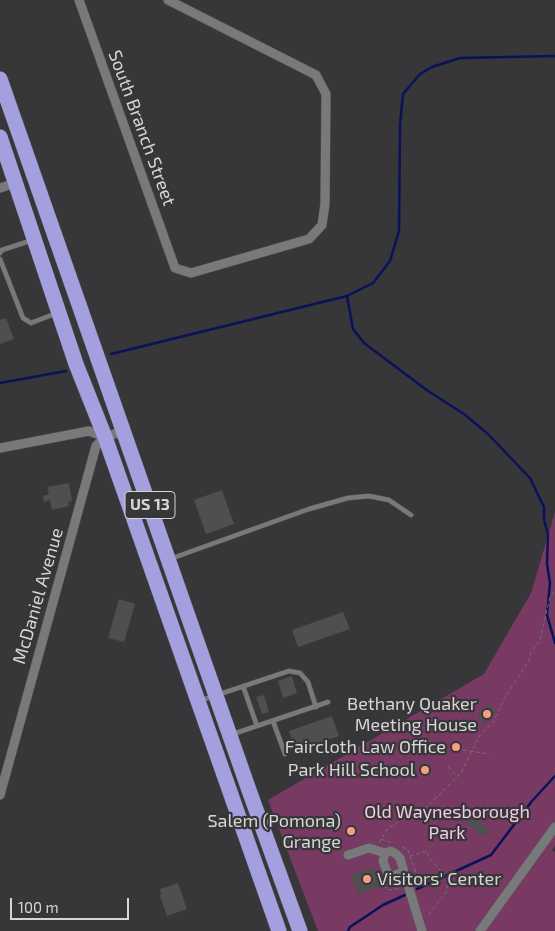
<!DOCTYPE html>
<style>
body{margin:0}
#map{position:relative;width:555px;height:931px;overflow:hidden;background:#373638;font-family:"Exo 2",sans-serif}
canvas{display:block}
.scale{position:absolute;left:10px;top:898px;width:119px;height:22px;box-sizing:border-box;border:2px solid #d7d6d7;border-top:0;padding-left:6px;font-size:15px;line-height:18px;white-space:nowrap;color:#d7d6d7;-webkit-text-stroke:4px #373638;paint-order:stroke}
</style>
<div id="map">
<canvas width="555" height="931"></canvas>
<div class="scale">100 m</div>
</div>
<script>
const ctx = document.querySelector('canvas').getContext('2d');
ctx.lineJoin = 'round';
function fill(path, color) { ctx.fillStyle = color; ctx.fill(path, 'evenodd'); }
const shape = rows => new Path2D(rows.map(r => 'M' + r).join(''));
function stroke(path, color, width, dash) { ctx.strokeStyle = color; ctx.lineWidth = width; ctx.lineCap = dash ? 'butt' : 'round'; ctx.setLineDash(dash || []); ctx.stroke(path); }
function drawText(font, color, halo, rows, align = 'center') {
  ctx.font = font + ' "Exo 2",sans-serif'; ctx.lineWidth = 4.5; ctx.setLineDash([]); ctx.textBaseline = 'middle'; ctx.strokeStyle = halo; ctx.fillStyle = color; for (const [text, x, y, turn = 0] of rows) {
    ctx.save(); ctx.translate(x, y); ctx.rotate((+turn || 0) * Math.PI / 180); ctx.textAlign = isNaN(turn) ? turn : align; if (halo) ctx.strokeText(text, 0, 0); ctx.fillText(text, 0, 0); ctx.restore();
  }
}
fill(shape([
 [555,512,555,845,552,850,555,852,555,931,318,931,268,800,484,674,531,593]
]), '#783963');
stroke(shape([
 [347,296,353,329,364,343,428,391,464,414,488,434,530,478,544,507,544,520,548,534,547,564,550,583,547,615,555,643],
 [111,354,347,296,373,283,390,261,399,231,400,125,403,94,420,74,432,67,460,58,555,56],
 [0,383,66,371],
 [417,889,491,855,532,801,555,776],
 [348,931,350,927,383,905,405,895]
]), '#09125b', 2.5);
fill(shape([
 [6,318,14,339,0,344,0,320],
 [69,483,72,501,68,502,69,506,52,510,50,500,44,502,43,496,49,494,47,487],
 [222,490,234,524,206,534,194,500],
 [119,599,135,604,124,642,108,638],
 [343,612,350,629,298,647,292,630],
 [292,676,297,693,283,698,278,681],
 [264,695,269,712,262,714,256,697],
 [488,704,496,712,485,725,477,717],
 [332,716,339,736,297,751,289,731],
 [420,763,431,764,431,776,419,775],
 [462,807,469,814,472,810,479,816,477,819,490,830,484,837,456,814],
 [373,867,375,872,378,871,383,886,358,895,351,875],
 [178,883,187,909,167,916,160,896,161,893,160,889]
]), '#504e51');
const lane = shape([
 [0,253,2,250,33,240],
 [0,259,23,318,31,323,57,313],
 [170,559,309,509,348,498,369,496,389,500,411,515],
 [243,686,257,726],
 [202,700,289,671,300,673,308,682,316,707],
 [273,721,285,754],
 [233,734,328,702]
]);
const street = shape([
 [79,0,175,268,191,273,309,239,322,225,325,204,326,94,316,75,168,0],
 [0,188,16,183],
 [0,448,89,431,105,437,123,431],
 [0,795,96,446,105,437],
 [385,853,383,861,389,877,404,872],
 [348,855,369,848,385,853,391,851,396,854,400,858,404,872,422,931],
 [480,931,555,827]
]);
const highway = shape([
 [0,79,250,793,300,931],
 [0,137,76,364,105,437,279,931]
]);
stroke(lane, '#525253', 5.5);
stroke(street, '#525253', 10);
stroke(highway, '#525253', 16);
stroke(shape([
 [463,750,489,754],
 [448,767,458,776],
 [381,839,392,843],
 [379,843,388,828,429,805,461,773,480,735,493,722,505,697,529,661,531,653,540,640,550,597,555,590],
 [402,847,408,850,410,856,417,876,415,876],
 [410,856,427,851,429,858,447,878,447,891,427,917],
 [383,886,389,890,401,888]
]), '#727173', 1, [4, 2.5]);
stroke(lane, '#79787a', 4.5);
stroke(street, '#79787a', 9);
stroke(highway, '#a4a0df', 15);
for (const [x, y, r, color] of [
 [487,714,5,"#f49e86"],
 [456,747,5,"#f49e86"],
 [425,770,5,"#f49e86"],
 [351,831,5,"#f49e86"],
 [367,879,5,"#f49e86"]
]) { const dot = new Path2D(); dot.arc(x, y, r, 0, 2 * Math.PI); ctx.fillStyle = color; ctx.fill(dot); stroke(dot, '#373638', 2); }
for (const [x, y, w] of [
 [150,505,50]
]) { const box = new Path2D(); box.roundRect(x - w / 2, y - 13.5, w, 27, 4); ctx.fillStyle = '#373638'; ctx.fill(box); stroke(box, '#d7d6d7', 1); }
drawText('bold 16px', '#d7d6d7', null, [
 ["US 13",150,505]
]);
drawText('18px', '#d7d6d7', '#373638', [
 ["South Branch Street",142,128,70],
 ["McDaniel Avenue",38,596,-74]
]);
drawText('18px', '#d7d6d7', '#373638', [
 ["Bethany Quaker",477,704],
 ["Meeting House",477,725],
 ["Faircloth Law Office",446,747],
 ["Park Hill School",415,770],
 ["Salem (Pomona)",341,821],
 ["Grange",341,842],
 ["Visitors' Center",377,879,"left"]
], 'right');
drawText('18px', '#f6c9e4', '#373638', [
 ["Old Waynesborough",447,812],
 ["Park",447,833]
]);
</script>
